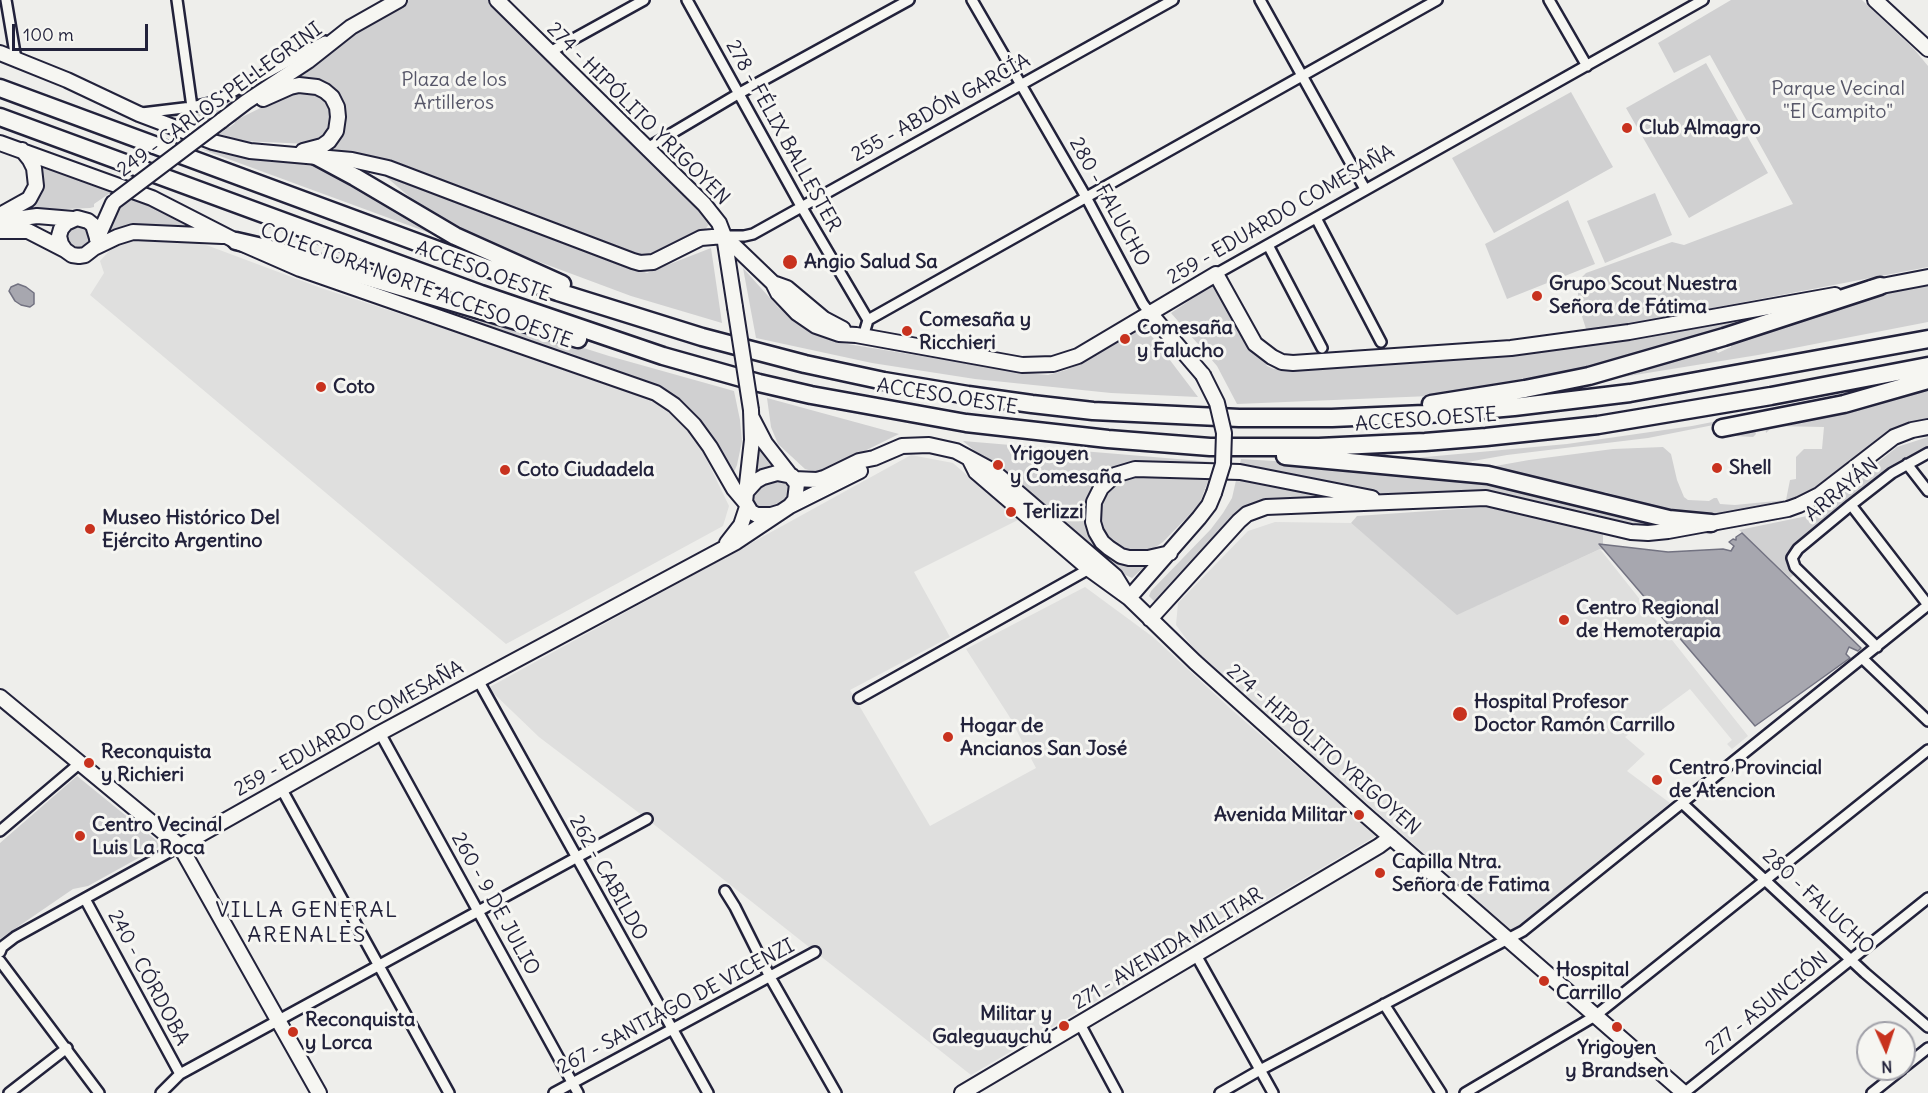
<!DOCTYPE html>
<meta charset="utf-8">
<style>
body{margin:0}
#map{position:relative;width:1928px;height:1093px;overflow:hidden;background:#eeeeeb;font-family:Delius,sans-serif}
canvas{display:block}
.north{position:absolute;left:1856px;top:1021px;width:60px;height:60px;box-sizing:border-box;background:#f6f6f2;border:2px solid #a1a1a9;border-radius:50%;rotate:177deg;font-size:16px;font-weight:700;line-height:24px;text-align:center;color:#22223b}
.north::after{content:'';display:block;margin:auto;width:21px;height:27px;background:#c8321e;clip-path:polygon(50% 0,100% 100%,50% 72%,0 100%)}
.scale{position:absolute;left:12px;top:24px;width:136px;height:27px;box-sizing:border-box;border:3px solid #22223b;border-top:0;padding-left:8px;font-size:18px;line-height:21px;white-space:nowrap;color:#22223b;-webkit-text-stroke:4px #f6f6f2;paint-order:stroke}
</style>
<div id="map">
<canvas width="1928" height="1093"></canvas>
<div class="north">N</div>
<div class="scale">100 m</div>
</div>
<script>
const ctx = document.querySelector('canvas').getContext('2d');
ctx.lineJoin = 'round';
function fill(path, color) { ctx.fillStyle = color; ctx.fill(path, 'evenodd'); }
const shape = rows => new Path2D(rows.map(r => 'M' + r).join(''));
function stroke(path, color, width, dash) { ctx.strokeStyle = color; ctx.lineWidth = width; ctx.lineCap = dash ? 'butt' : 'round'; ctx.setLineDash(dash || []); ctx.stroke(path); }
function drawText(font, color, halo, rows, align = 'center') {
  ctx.font = font + ' Delius,sans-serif'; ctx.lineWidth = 6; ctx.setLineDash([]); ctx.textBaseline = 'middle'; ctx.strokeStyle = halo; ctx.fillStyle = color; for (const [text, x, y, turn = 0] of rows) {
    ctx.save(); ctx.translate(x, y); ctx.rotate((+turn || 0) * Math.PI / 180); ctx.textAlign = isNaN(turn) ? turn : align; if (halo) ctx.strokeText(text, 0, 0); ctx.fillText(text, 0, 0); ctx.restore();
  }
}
fill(shape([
 [134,239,190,241,209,246,321,288,645,394,675,412,694,433,729,506,723,526,506,644,90,295,104,273,100,261,110,250,122,242],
 [911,455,953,463,1018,520,914,572,950,637,850,690,930,826,1036,768,1009,716,966,649,1085,587,1153,637,1232,710,1376,836,971,1075,647,819,539,737,488,688],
 [1275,522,1351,523,1458,614,1600,549,1748,736,1732,749,1727,744,1732,740,1690,689,1625,737,1645,754,1627,771,1670,803,1514,932,1509,931,1440,867,1205,664,1176,625,1178,603,1248,531]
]), '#dfdfde');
fill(shape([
 [409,0,491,0,708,215,709,224,705,230,654,257,645,259,321,152,343,111,298,79,298,78,312,69,361,27],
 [1731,0,1862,0,1914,49,1928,66,1928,267,1587,332,1579,307,1577,282,1586,273,1672,242,1684,245,1793,204,1710,55,1674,73,1658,43],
 [319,48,211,119,230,127,235,123,234,121,299,89,313,90,331,102,332,128,324,138,309,144,241,141,157,113,191,111,212,106],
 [1706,63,1768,173,1689,218,1626,108],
 [1571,92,1613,167,1494,233,1452,158],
 [201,149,303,161,346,177,446,239],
 [36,162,137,196,195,226,195,229,107,236,107,223,118,207,121,208,132,199,113,191,94,204,94,207,90,208,15,211,24,206],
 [384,175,647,273,711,248,722,323,631,296,494,245,420,206],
 [1655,193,1672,235,1605,263,1587,221],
 [1568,200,1595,264,1507,299,1485,244],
 '66 238a12 12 0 1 1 24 0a12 12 0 1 1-24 0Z',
 [743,268,778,307,835,342,1026,373,1048,375,1066,370,1082,363,1144,326,1198,397,1111,393,975,379,872,363,756,338],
 [339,280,432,300,609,356,734,391,740,420,742,441,737,465,731,479,663,391],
 [1928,283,1928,322,1758,355,1561,387,1713,347,1718,353,1731,347,1731,344,1739,341,1880,292],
 [1214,284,1267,366,1274,369,1526,351,1803,306,1613,363,1543,379,1430,396,1237,404,1217,366,1171,313],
 [1928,388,1928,422,1819,489,1788,503,1715,518,1647,509,1644,502,1621,502,1622,497,1605,492,1594,492,1484,468,1529,460,1613,449,1663,447,1671,454,1677,480,1684,497,1688,500,1709,501,1714,498,1717,498,1720,504,1735,505,1786,500,1790,480,1796,479,1796,457,1804,449,1822,449,1824,427,1773,426,1766,433,1765,426,1754,427,1756,434,1753,437,1719,435],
 [767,398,899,434,820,473,805,469,778,444,771,427],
 [1774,413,1648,438,1507,455,1456,464,1382,461,1567,444,1692,426,1733,418],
 [756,434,775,463,750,473],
 [1928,437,1928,450,1904,460,1888,471,1797,547,1796,573,1790,578,1739,530,1812,515,1897,447],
 [963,441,1213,462,1213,469,1126,466,1089,500,1099,547,1151,561,1132,578,1115,570],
 [1241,459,1357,466,1489,478,1674,525,1638,528,1538,505,1373,493,1239,468],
 [1128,474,1210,476,1199,505,1163,542,1154,548,1140,552,1124,552,1110,544,1098,525,1100,495,1106,486],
 [774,476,791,483,790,493,782,503,771,508,758,509,753,505,750,499,759,483],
 [1237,476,1343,498,1250,507,1157,600,1154,601,1149,596,1151,591,1211,529,1223,513,1232,498],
 [1487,507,1603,533,1603,550,1600,549,1457,615,1351,523,1357,516],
 [77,776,162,845,88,886,73,889,0,939,0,843]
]), '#d0d0d1');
const water = shape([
 [18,284,26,287,34,293,34,304,30,307,21,305,15,301,9,291,11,287,18,284],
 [1742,533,1861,648,1858,651,1849,647,1846,654,1850,658,1755,726,1599,544,1668,552,1723,549,1731,551,1734,546,1729,542,1733,539,1736,540,1736,537,1742,533]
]);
fill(water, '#a7a7af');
stroke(water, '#727281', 1.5);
const street = shape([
 [6,0,16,59],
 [177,0,192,107],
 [687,0,801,206,868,320],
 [972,0,1086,197,1143,304,1149,312],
 [1260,0,1365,189],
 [1549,0,1587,66],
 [550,52,644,0],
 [142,113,192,107,214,102,325,41],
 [647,148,738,94,909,0],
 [1316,218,1381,342],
 [724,236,744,236,753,234,1173,0],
 [1268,245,1322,348],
 [1216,274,1703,0],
 [863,337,868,320,1437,0],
 [1907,464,1928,491],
 [1877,647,1795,567,1792,558,1798,549,1851,505,1892,473,1928,453],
 [1862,658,1928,721],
 [478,680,708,1093],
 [859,698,1089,569],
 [380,733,578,1093],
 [281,788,449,1093],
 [1682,803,1865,973,1928,1027],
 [0,831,80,763],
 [725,891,735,907,770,977,836,1093],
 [85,899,180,1074],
 [0,952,2,947,15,937,180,846],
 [1196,955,1273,1093],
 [0,961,99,1093],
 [1384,1004,1441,1093],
 [1080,1024,1117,1093],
 [1904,1067,1928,1048],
 [9,1093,67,1048],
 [161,1093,180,1074,647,819],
 [554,1093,815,952],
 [1220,1093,1260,1070,1523,931,1928,605,1851,505],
 [1465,1093,1595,1016,1928,750],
 [1684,1093,1928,898],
 [1872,1093,1902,1069]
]);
const secondary = shape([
 [497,0,704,204,719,223,724,236,773,283,778,293,797,313,816,326,839,334,856,335,1022,365,1053,364,1078,356,1216,274,1255,344,1272,357,1282,362,1293,363,1511,348,1629,332,1835,295],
 [1875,0,1928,49],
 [0,53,67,80,139,114,213,142,250,151,352,160,388,168,633,261,640,263,653,262,701,238,724,236],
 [263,99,290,87,299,85,317,87,325,91,332,97,337,107,338,117,336,131,329,141,322,146,303,151],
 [221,121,246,102,308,61,351,27,399,0],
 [0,143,152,198,236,241,300,269,656,393,674,405,694,425,710,447,734,489,745,502],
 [0,215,29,199,36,186,34,168,30,160,22,150],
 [0,221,37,216,73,219],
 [0,231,28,231,65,250],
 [724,236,735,307],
 [97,238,93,225,88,221,77,218,66,223,61,229,59,236,61,244,65,250,72,255,79,256,85,255,94,248,117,237,133,232,222,236],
 [97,239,113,203],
 [773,283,787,288,824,319,843,329],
 [1871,288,1928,277],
 [1149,312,1203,375],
 [751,410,752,440,745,502,751,512,757,515,771,515,781,512,790,506,795,500,797,484,765,443,752,418],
 [969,458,976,472,1089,569,1129,598,1195,662,1362,812,1684,1093],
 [794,479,817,480,824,478,859,461,874,458,902,446,929,445,956,451,993,471,1115,576,1126,594],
 [746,492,756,481,763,477,777,473,792,476],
 [790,506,860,471],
 [727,543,741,525,747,507],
 [1170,553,1148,558,1129,558,1121,556,1109,548,1102,542,1096,532,1093,522,1094,502,1101,488,1115,475,1135,469,1240,472,1372,498],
 [1129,598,1199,518,1209,505,1214,493],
 [1150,619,1239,521,1247,514,1266,507,1486,498,1631,532,1648,533,1668,531,1788,509,1799,505,1819,495,1894,437,1912,430,1928,427],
 [0,697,180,846,319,1093],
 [180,846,380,733,736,542,781,512],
 [962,1093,1379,846,1391,837]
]);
const highway = shape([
 [0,88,484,267,558,292,702,337,805,364,884,381,968,395,1032,404,1093,411,1239,418,1332,418,1447,413,1514,407,1630,393,1928,339],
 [0,117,481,294,663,356,759,383,811,395,966,423,1108,439,1210,447,1319,447,1425,442,1486,437,1598,425,1771,396,1928,366],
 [314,155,355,177,455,236,562,284],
 [236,241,275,250,578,339],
 [1431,404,1525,389,1589,376,1724,337,1880,286],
 [1722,428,1844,404,1928,380],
 [1285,456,1488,475,1669,519,1711,523]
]);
stroke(street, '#22223b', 14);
stroke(secondary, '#22223b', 18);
stroke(highway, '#22223b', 21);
stroke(street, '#f6f6f2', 9);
stroke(secondary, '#f6f6f2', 14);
stroke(highway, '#f6f6f2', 16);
const secondaryBridge = shape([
 [115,201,221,121],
 [735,307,751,410],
 [1203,375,1217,403,1224,433,1223,464,1214,493]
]);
stroke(secondaryBridge, '#22223b', 18, []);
stroke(secondaryBridge, '#f6f6f2', 14);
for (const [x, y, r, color] of [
 [1627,128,6,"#c8321e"],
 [790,262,8,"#c8321e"],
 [1537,296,6,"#c8321e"],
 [907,331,6,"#c8321e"],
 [1125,339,6,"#c8321e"],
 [321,387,6,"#c8321e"],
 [998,465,6,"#c8321e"],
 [1717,468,6,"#c8321e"],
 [505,470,6,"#c8321e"],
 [1011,512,6,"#c8321e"],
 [90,529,6,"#c8321e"],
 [1564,620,6,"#c8321e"],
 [1460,714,8,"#c8321e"],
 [948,737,6,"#c8321e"],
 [89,763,6,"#c8321e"],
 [1657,780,6,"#c8321e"],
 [1359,815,6,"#c8321e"],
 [80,836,6,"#c8321e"],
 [1380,873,6,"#c8321e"],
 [1544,981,6,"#c8321e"],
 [1064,1026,6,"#c8321e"],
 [1617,1027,6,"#c8321e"],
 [293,1032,6,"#c8321e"]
]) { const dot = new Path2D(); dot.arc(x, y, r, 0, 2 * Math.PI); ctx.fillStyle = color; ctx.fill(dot); stroke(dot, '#f6f6f2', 2); }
drawText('20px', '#565668', '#f6f6f2', [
 ["Plaza de los",454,80],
 ["Artilleros",454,103],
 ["Parque Vecinal",1838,89],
 ["\"El Campito\"",1838,112]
]);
drawText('20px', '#22223b', '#f6f6f2', [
 ["249 - CARLOS PELLEGRINI",220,100,-36],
 ["255 - ABDÓN GARCÍA",941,108,-29],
 ["274 - HIPÓLITO YRIGOYEN",638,114,45],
 ["278 - FÉLIX BALLESTER",783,136,61],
 ["280 - FALUCHO",1109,202,61],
 ["259 - EDUARDO COMESAÑA",1281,215,-30],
 ["ACCESO OESTE",483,272,20],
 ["COLECTORA NORTE ACCESO OESTE",416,286,20],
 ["ACCESO OESTE",947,397,9],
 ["ACCESO OESTE",1426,420,-4],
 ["ARRAYÁN",1842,490,-39],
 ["259 - EDUARDO COMESAÑA",349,729,-29],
 ["274 - HIPÓLITO YRIGOYEN",1323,750,41],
 ["262 - CABILDO",608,878,61],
 ["280 - FALUCHO",1818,902,43],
 ["260 - 9 DE JULIO",495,904,61],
 ["271 - AVENIDA MILITAR",1168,949,-31],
 ["240 - CÓRDOBA",148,978,62],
 ["277 - ASUNCIÓN",1767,1004,-39],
 ["267 - SANTIAGO DE VICENZI",676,1007,-28]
]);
drawText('bold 20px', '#22223b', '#f6f6f2', [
 ["Club Almagro",1639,128],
 ["Angio Salud Sa",804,262],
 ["Grupo Scout Nuestra",1549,284],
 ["Señora de Fátima",1549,307],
 ["Comesaña y",919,320],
 ["Ricchieri",919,343],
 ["Comesaña",1137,328],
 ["y Falucho",1137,351],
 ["Coto",333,387],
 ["Yrigoyen",1010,454],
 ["y Comesaña",1010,477],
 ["Shell",1729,468],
 ["Coto Ciudadela",517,470],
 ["Terlizzi",1023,512],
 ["Museo Histórico Del",102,518],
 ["Ejército Argentino",102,541],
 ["Centro Regional",1576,608],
 ["de Hemoterapia",1576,631],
 ["Hospital Profesor",1474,702],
 ["Doctor Ramón Carrillo",1474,725],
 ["Hogar de",960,726],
 ["Ancianos San José",960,749],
 ["Reconquista",101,752],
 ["y Richieri",101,775],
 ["Centro Provincial",1669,768],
 ["de Atencion",1669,791],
 ["Avenida Militar",1347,815,"right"],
 ["Centro Vecinal",92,825],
 ["Luis La Roca",92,848],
 ["Capilla Ntra.",1392,862],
 ["Señora de Fatima",1392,885],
 ["Hospital",1556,970],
 ["Carrillo",1556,993],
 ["Militar y",1052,1014,"right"],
 ["Galeguaychú",1052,1037,"right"],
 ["Reconquista",305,1020],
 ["y Lorca",305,1043],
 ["Yrigoyen",1617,1048,"center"],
 ["y Brandsen",1617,1071,"center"]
], 'left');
ctx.letterSpacing = '1.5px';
drawText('22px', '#22223b', '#f6f6f2', [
 ["VILLA GENERAL",307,911],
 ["ARENALES",307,936]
]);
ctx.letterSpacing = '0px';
</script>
